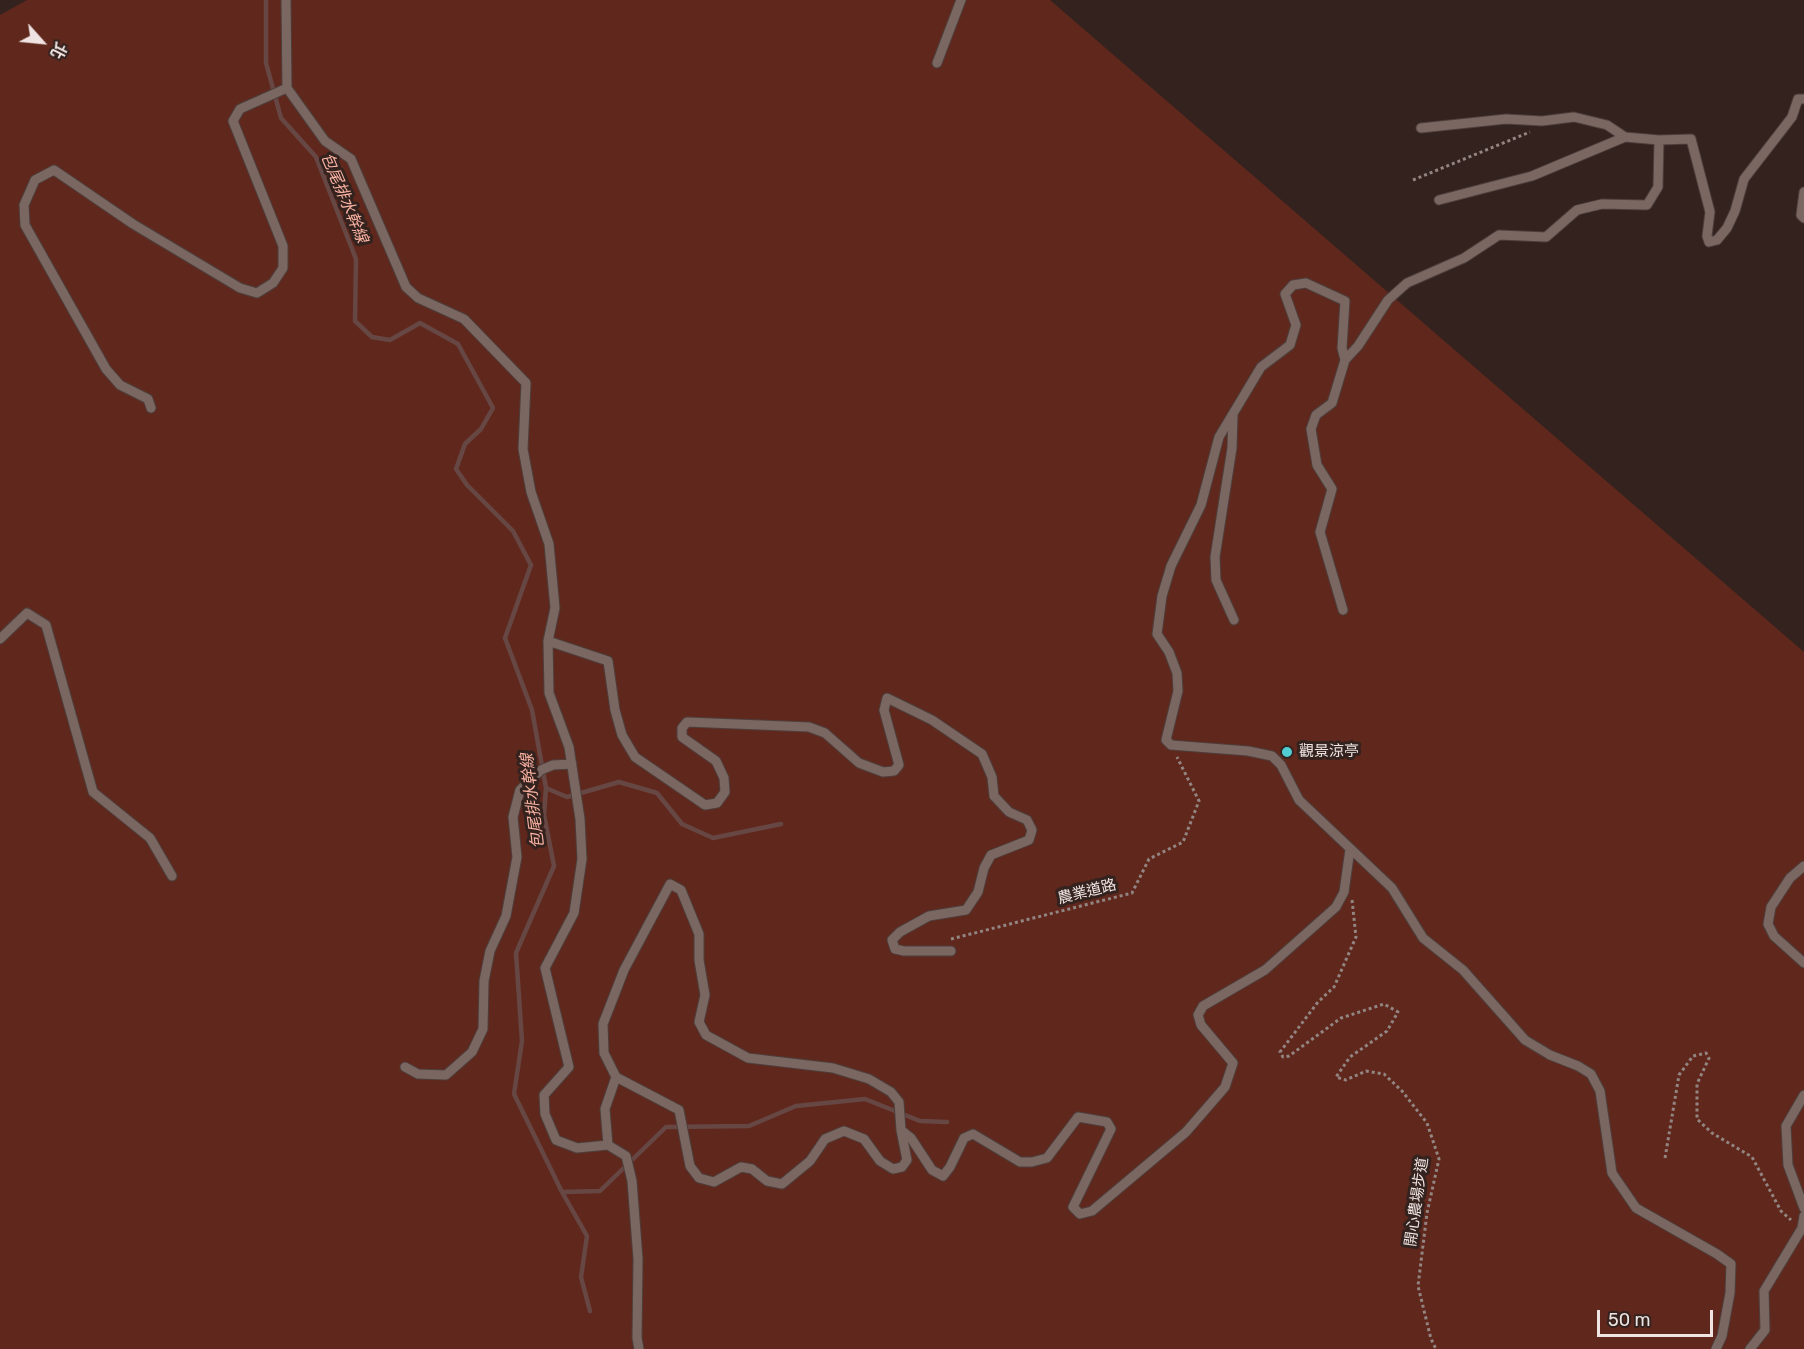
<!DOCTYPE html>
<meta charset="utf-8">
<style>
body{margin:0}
#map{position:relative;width:1804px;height:1349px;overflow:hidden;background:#33221e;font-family:Rubik,"Noto Sans TC",sans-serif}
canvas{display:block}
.north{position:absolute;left:12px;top:12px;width:60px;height:60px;-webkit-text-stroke:4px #33221e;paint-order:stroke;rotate:117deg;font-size:16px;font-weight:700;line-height:24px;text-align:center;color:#efe4e1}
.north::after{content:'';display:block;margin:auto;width:21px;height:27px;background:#efe4e1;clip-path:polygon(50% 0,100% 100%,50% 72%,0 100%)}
.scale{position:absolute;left:1597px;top:1310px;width:116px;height:27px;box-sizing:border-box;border:3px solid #efe4e1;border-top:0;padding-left:8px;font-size:18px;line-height:21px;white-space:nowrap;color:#efe4e1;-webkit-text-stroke:4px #33221e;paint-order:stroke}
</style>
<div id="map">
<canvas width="1804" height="1349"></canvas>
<div class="north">北</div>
<div class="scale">50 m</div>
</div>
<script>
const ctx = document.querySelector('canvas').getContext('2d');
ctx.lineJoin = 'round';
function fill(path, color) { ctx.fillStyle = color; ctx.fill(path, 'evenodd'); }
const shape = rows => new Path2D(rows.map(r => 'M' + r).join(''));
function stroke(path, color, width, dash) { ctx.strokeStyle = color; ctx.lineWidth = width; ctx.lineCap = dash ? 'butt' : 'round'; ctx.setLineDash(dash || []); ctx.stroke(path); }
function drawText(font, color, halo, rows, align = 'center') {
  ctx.font = font + ' Rubik,"Noto Sans TC",sans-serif'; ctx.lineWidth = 6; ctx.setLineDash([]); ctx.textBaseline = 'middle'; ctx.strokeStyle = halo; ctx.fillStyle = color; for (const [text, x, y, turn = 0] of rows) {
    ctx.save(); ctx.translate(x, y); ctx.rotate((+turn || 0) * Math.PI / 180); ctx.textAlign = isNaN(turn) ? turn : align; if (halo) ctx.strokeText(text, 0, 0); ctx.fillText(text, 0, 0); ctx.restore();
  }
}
fill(shape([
 [27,0,1050,0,1804,652,1804,1349,0,1349,0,15]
]), '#60281d');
stroke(shape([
 [266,0,266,63,281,118,316,157,356,259,355,321,372,337,390,340,420,323,458,344,493,408,481,429,465,444,456,469,467,485,513,531,531,565,505,638,532,710,546,788,544,815,554,866,516,953,522,1041,514,1094,562,1192,600,1191,666,1127,749,1126,796,1106,865,1099,920,1121,947,1122],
 [546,788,567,797,619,782,657,793,682,824,713,838,781,824],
 [562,1192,587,1236,581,1277,590,1311]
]), '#674744', 4.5);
const service = shape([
 [286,0,287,88,325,141,351,159,406,287,418,298,464,319,526,383,523,449,531,492,549,544,555,608,548,641,549,693,569,747,580,819,582,859,574,913,545,968,569,1067,544,1095,545,1114,556,1140,577,1148,608,1145,626,1156,632,1181,638,1259,637,1338,639,1349],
 [937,63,961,0],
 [1421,128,1506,119,1542,121,1574,117,1607,125,1625,137,1659,140],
 [1804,192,1801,215,1804,218],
 [1439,200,1532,176,1625,137],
 [151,408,148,399,120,385,106,369,25,225,24,205,35,180,54,170,133,224,240,288,257,293,273,283,283,268,283,246,233,121,240,109,287,88],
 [1233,415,1232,448,1215,557,1216,580,1234,620],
 [1343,610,1320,532,1332,489,1317,465,1311,429,1316,415,1332,403,1345,360],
 [0,639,27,613,46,625,93,792,150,838,172,876],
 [548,641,608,661,615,710,622,735,635,757,705,805,717,803,725,792,724,778,716,761,682,737,682,728,687,722,809,727,825,733,859,763,883,772,894,771,899,765,884,710,887,698,932,720,982,754,992,777,994,796,1009,812,1027,820,1032,830,1029,840,991,855,984,868,978,892,966,910,929,916,900,932,892,940,895,949,904,951,951,951],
 [1804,866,1790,878,1771,907,1768,924,1774,936,1804,963],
 [405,1067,418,1074,446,1075,472,1052,483,1029,484,981,490,951,506,916,517,857,513,817,520,790,541,770,553,765,572,764],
 [616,1077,679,1110,690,1166,699,1178,714,1182,741,1167,752,1169,767,1181,782,1184,810,1161,825,1139,844,1131,864,1139,880,1161,893,1169,902,1167,907,1160,901,1130,911,1138,932,1170,943,1176,950,1167,964,1138,973,1134,1020,1162,1032,1162,1047,1158,1078,1117,1107,1122,1111,1129,1073,1207,1080,1214,1092,1211,1186,1132,1225,1087,1233,1063,1201,1025,1198,1015,1203,1006,1265,970,1336,907,1344,892,1350,849],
 [1804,1095,1786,1126,1788,1165,1804,1208],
 [608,1145,605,1109,616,1077,604,1053,603,1024,624,970,670,884,681,890,699,934,699,960,705,995,699,1022,706,1035,748,1058,833,1068,869,1079,891,1092,899,1102,901,1130],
 [1716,1349,1722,1336,1730,1293,1731,1264,1717,1254,1636,1208,1612,1173,1600,1091,1591,1074,1578,1066,1550,1055,1525,1040,1463,970,1423,938,1392,888,1299,800,1281,765,1272,756,1248,751,1171,745,1166,740,1178,691,1177,673,1169,652,1157,634,1162,596,1171,566,1201,505,1219,437,1261,367,1290,345,1296,325,1285,294,1293,285,1306,283,1345,301,1342,348,1345,360,1358,346,1388,300,1407,283,1464,258,1499,235,1546,237,1577,210,1602,204,1647,205,1658,187,1659,140,1691,139,1710,212,1707,236,1709,242,1717,240,1727,228,1735,211,1744,179,1792,117,1798,99,1804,99],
 [1750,1349,1765,1330,1764,1291,1802,1228,1804,1216]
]);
stroke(service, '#4d3f3c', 11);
stroke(shape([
 [1413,180,1530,132],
 [1352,900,1356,937,1334,987,1318,1002,1280,1052,1283,1057,1289,1056,1341,1018,1384,1004,1398,1012,1387,1031,1350,1057,1336,1077,1346,1080,1366,1071,1384,1074,1402,1091,1427,1123,1439,1159,1427,1213,1418,1286,1431,1339,1436,1349],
 [951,939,1132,893,1149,859,1183,842,1199,801,1177,757],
 [1665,1158,1679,1075,1693,1056,1706,1053,1709,1058,1697,1084,1697,1119,1712,1133,1752,1157,1781,1211,1791,1220]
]), '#938581', 3, [3, 3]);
stroke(service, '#7b6762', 9);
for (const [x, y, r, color] of [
 [1287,752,6,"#51ccd2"]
]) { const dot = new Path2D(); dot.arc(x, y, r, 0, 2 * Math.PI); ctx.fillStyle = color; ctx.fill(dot); stroke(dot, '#33221e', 2); }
drawText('15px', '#efe4e1', '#33221e', [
 ["觀景涼亭",1299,752]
], 'left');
drawText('15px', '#efe4e1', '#33221e', [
 ["農業道路",1087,892,-14],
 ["開心農場步道",1417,1202,-82]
]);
drawText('italic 16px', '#fbb3a3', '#33221e', [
 ["包尾排水幹線",344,198,67],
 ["包尾排水幹線",533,801,-97]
]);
</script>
